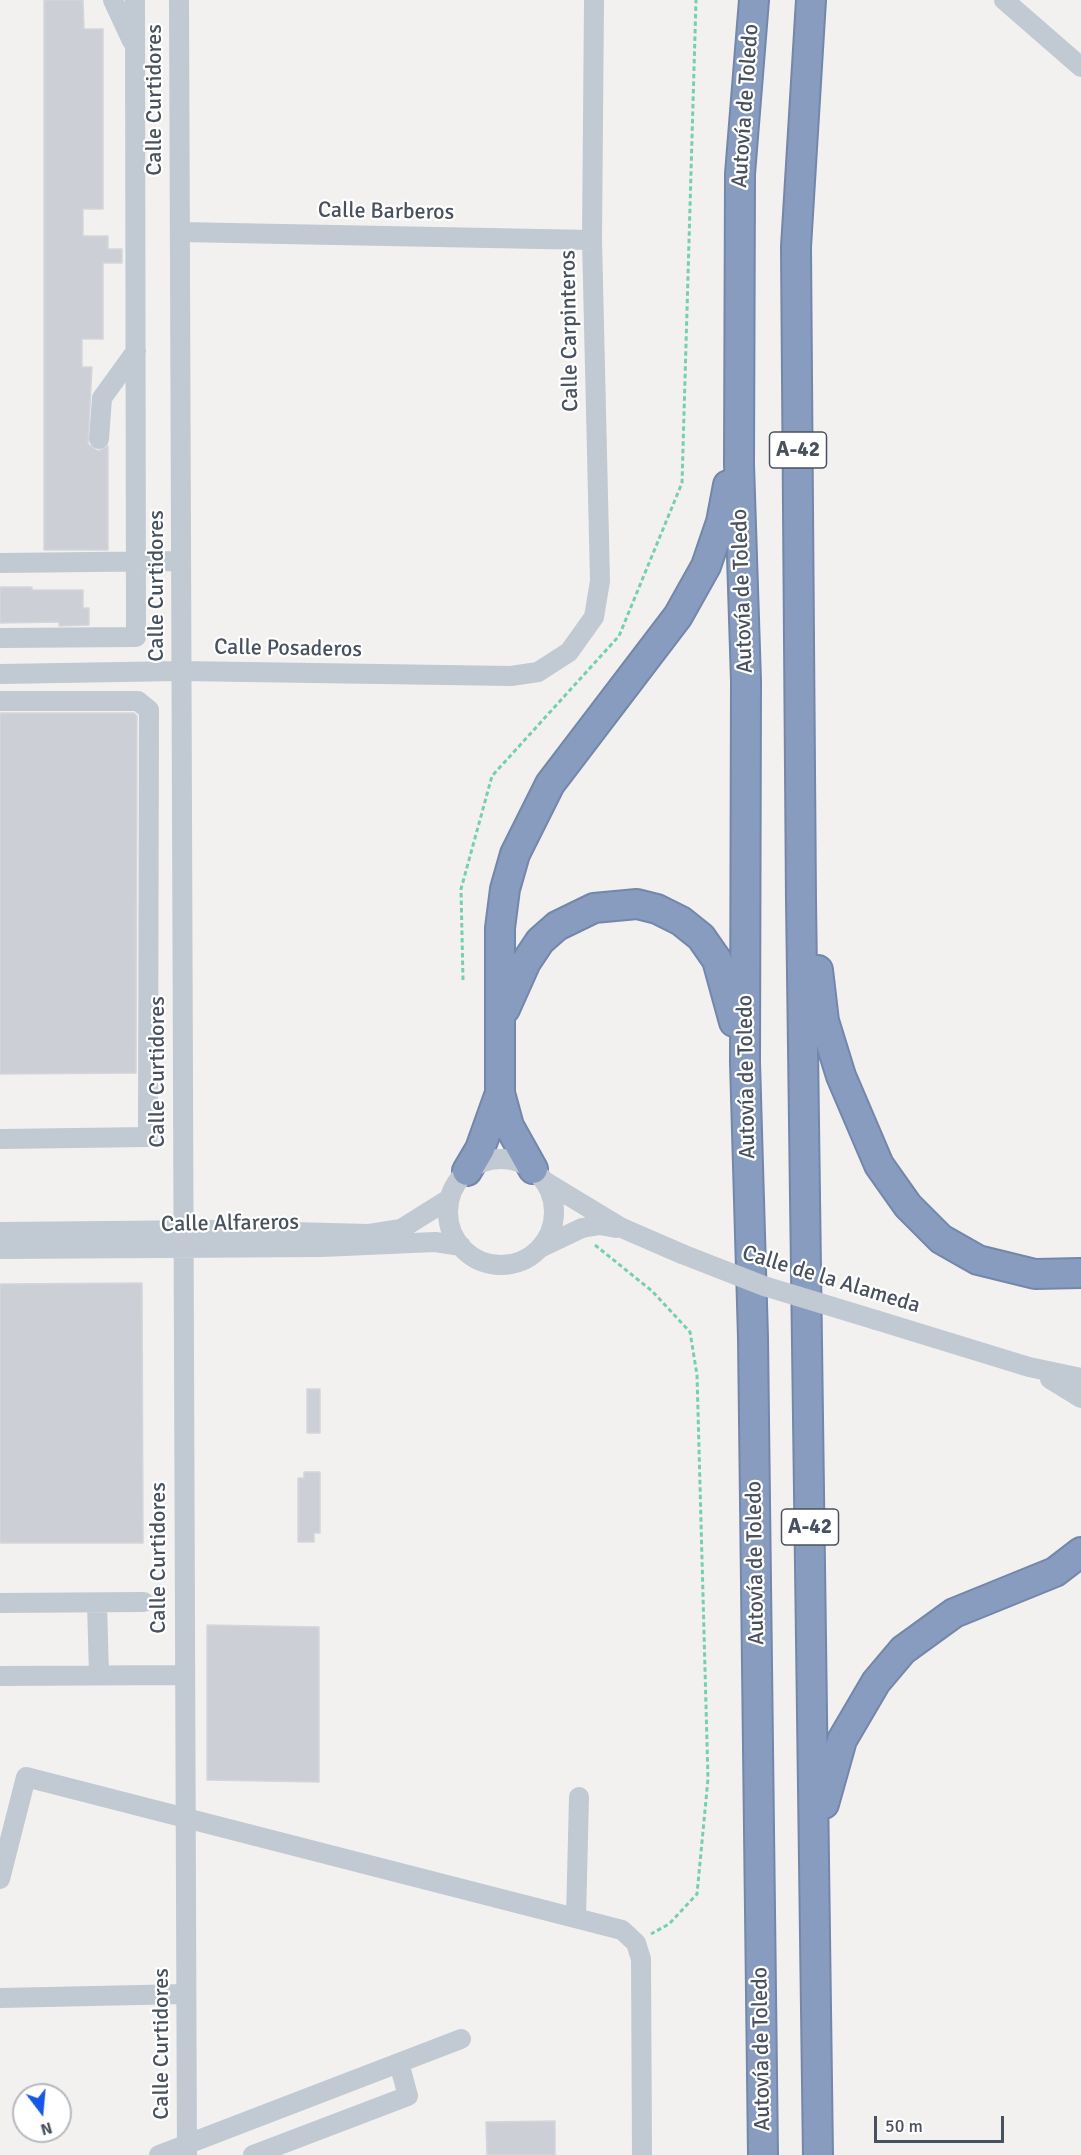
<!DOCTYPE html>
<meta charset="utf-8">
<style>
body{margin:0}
#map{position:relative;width:1081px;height:2155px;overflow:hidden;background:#f3f1f0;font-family:Signika,sans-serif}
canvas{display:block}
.north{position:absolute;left:12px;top:2083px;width:60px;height:60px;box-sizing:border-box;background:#fff;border:2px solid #b6b9bf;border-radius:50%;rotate:164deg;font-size:16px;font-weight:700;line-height:24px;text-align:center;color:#48515e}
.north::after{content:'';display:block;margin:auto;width:21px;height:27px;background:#1757e6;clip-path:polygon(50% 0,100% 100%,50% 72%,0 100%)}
.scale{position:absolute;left:874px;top:2116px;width:130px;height:27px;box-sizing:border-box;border:3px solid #48515e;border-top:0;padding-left:8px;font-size:18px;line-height:21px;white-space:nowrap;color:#48515e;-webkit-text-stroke:4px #fff;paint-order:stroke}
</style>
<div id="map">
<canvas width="1081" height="2155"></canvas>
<div class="north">N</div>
<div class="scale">50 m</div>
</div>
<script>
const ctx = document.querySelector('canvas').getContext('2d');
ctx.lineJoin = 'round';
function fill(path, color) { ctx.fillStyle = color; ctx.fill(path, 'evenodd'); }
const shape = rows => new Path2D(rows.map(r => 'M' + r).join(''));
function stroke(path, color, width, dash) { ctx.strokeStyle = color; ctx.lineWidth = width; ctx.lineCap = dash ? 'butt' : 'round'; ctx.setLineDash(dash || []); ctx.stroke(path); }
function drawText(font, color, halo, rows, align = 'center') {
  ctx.font = font + ' Signika,sans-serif'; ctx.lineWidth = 4.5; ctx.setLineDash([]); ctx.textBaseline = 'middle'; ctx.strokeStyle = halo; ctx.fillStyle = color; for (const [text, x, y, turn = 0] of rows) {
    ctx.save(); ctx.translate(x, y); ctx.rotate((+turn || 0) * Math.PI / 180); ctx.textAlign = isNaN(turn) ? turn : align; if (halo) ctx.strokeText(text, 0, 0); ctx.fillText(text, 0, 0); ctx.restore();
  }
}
const building = shape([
 [44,0,83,0,84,29,103,29,103,209,83,209,83,236,108,236,108,249,122,249,122,263,103,263,103,339,82,339,82,367,92,367,88,444,98,451,108,446,108,550,44,550,44,0],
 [0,587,32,587,32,590,83,590,83,608,89,608,89,625,59,626,59,622,0,623,0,587],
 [0,713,134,713,137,716,136,1073,0,1074,0,713],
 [142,1283,143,1543,0,1543,0,1284,142,1283],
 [307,1389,320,1389,320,1433,307,1433,307,1389],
 [304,1472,320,1472,320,1533,314,1533,314,1542,298,1542,298,1478,304,1478,304,1472],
 [207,1625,319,1627,319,1782,207,1780,207,1625],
 [555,2121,555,2155,487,2155,486,2122,555,2121]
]);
fill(building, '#cccfd6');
stroke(building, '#d4d6dc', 1.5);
const highway = shape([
 [754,0,740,174,739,464,746,681,745,1062,753,1338,763,2155],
 [811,0,796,247,801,900,818,2155],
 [818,970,824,1021,841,1076,879,1165,908,1206,941,1239,978,1260,1035,1274,1081,1273],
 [505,1009,526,962,540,941,557,926,594,908,637,904,657,909,681,921,701,937,717,960,734,1022],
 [533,1169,509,1126,500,1093,500,928,505,889,515,854,550,784,678,616,706,566,721,522,728,485],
 [467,1171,480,1149,500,1093],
 [824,1804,842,1740,876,1682,903,1650,954,1613,1055,1572,1081,1552]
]);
stroke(highway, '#7387ab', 32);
stroke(shape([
 [463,980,461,889,492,776,619,636,682,483,696,0],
 [595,1245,652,1291,690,1332,697,1375,708,1779,697,1894,669,1924,651,1934]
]), '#76cfaf', 3, [4.5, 3]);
stroke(shape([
 [113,0,132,41],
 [179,0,187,2155],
 [1004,0,1081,67],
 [180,232,592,240],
 [99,439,102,398,136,351],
 [0,563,180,561],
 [0,638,136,637,135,0],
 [0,674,181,671,511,676,538,672,569,652,594,617,600,581,592,240,594,0],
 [0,701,138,701,149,710,148,1137,0,1139],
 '448 1212a53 53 0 1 1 106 0a53 53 0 1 1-106 0Z',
 [546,1182,622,1228,682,1254],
 [0,1232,212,1230,369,1234,401,1229,449,1199],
 [540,1248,582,1228,600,1225,616,1228],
 [0,1249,322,1247,435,1242,461,1246],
 [876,1320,1029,1367,1081,1378],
 [1050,1379,1081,1398],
 [0,1603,144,1602],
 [97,1603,99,1675],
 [0,1676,184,1675],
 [0,1879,26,1777,622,1930,636,1943,641,1959,642,2155],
 [576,1918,579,1797],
 [0,1998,186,1994],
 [159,2155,461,2039],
 [253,2155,408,2096,399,2063]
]), '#c1c9d2', 20);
stroke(highway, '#889cbf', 28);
stroke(shape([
 [682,1254,764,1286,876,1320]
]), '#c1c9d2', 20);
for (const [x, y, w] of [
 [798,450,57],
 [810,1527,57]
]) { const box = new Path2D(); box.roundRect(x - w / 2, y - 18, w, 36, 4.5); ctx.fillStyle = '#fff'; ctx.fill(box); stroke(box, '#48515e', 1.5); }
drawText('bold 21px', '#48515e', null, [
 ["A-42",798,450],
 ["A-42",810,1527]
]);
drawText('22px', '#48515e', '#fff', [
 ["Calle Curtidores",155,100,-90],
 ["Autovía de Toledo",746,106,-86],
 ["Calle Barberos",386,212,1],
 ["Calle Carpinteros",570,331,-91],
 ["Calle Curtidores",157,586,-90],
 ["Autovía de Toledo",743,591,-92],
 ["Calle Posaderos",288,649,1],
 ["Calle Curtidores",158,1072,-90],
 ["Autovía de Toledo",747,1077,-91],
 ["Calle Alfareros",230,1224,-1],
 ["Calle de la Alameda",831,1280,17],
 ["Calle Curtidores",159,1558,-90],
 ["Autovía de Toledo",756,1563,-91],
 ["Calle Curtidores",162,2044,-90],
 ["Autovía de Toledo",762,2049,-91]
]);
</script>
